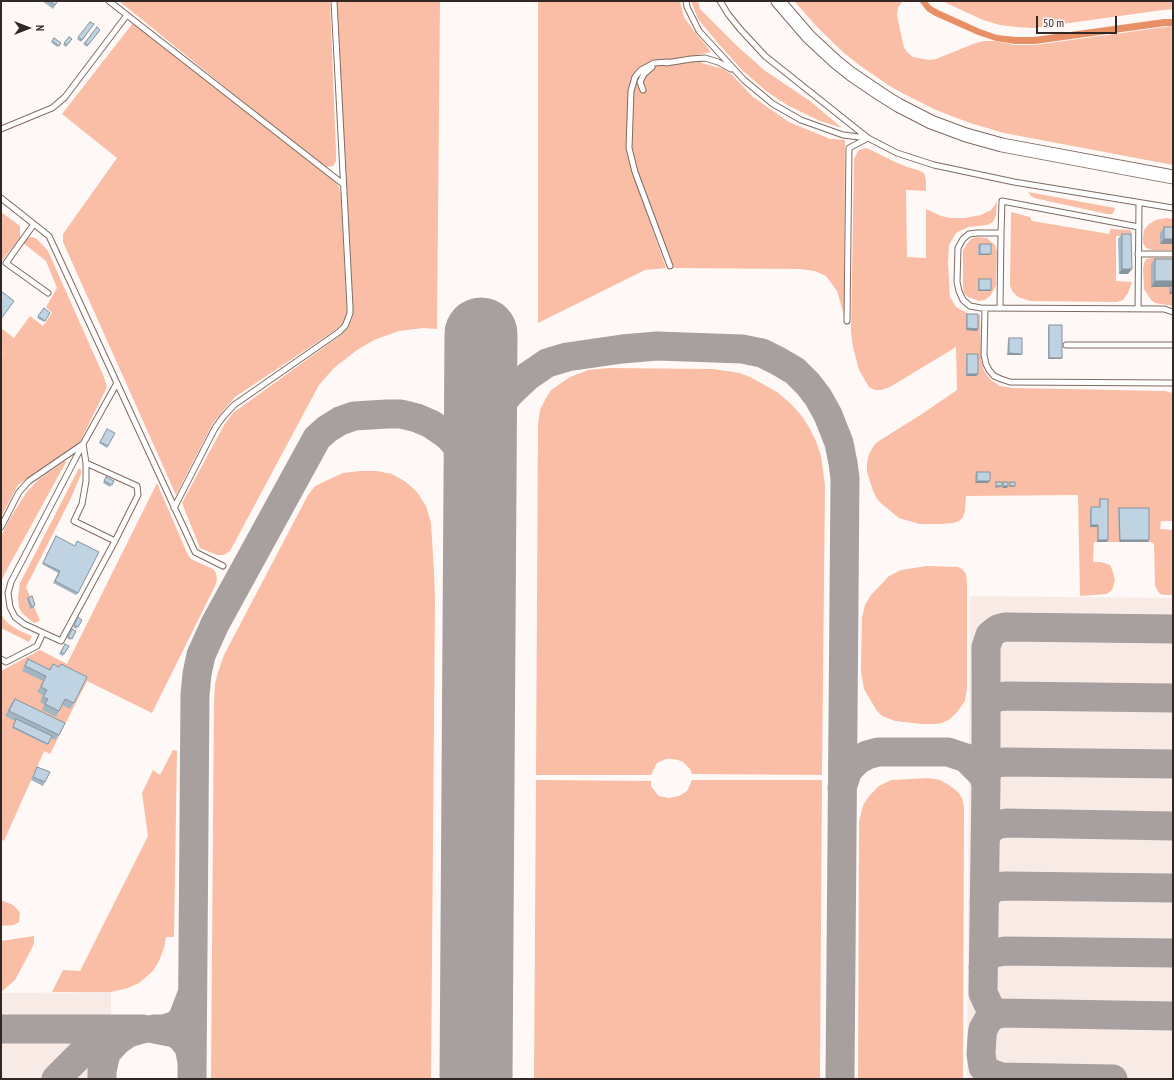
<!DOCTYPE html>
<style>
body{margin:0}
#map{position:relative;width:1174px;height:1080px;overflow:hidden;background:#fef9f7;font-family:"PT Sans Narrow",sans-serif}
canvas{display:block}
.frame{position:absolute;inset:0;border:2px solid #312825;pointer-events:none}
.north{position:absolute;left:8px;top:8px;width:40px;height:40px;-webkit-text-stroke:3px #fef9f7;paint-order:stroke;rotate:90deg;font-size:11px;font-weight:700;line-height:16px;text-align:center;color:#312825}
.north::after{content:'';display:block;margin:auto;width:14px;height:18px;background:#312825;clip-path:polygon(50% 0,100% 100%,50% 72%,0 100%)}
.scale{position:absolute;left:1036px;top:16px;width:81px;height:18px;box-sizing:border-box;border:2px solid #312825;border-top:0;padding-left:5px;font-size:12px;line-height:14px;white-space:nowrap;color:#312825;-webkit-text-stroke:3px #fef9f7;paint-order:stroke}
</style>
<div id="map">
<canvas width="1174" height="1080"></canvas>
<div class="frame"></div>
<div class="north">N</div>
<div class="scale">50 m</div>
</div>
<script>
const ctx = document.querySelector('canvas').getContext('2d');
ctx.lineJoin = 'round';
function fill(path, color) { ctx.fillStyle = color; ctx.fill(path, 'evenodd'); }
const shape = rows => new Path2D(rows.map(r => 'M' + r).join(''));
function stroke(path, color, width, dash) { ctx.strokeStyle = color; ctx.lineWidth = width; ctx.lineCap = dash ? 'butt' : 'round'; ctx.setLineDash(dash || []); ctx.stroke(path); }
fill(shape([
 [970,596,1173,598,1173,1079,967,1079],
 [111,992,111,1079,1,1079,1,993]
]), '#f8ebe6');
fill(shape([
 [119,1,330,1,336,151,336,161,333,166,327,167,321,165],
 [337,1,440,1,437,329,423,328,399,331,374,340,357,350,334,368,319,385,230,551,224,555,217,555,200,548,182,503,224,425,233,413,341,335,348,328,352,320,353,309],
 [538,1,680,1,684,17,697,35,705,44,711,52,697,55,702,63,723,69,731,74,753,97,789,122,830,139,845,140,844,315,837,291,826,276,815,271,799,269,674,268,657,222,651,225,666,268,645,270,538,323],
 [691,1,698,1,700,9,737,46,764,70,810,101,842,128,820,121,787,105,766,91,742,70,717,42,698,19],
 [794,1,905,1,901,3,898,8,897,15,904,48,908,53,913,57,929,60,936,59,973,44,984,41,995,41,1015,45,1035,45,1165,27,1173,26,1173,165,1004,133,970,123,936,110,904,94,888,85,858,64,844,53,818,28],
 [942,1,1173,1,1173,9,1163,10,1033,28,1016,27,1000,25,983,20],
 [133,23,318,167,333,179,339,187,341,197,347,313,343,322,337,329,235,397,213,423,176,495,63,242,63,234,117,158,62,114],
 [865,148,869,149,895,162,907,167,918,170,924,173,926,180,926,191,906,190,907,257,926,258,926,209,941,216,951,218,964,218,981,215,991,210,997,202,996,215,993,222,987,225,968,227,956,233,949,245,948,264,950,297,956,307,969,314,980,315,981,359,984,371,991,380,1000,386,1013,388,1164,391,1173,393,1173,521,1161,521,1160,529,1173,530,1173,595,1165,595,1160,594,1157,590,1155,585,1154,544,1151,542,1094,542,1093,562,1101,562,1110,565,1113,572,1115,581,1112,590,1107,594,1080,596,1078,495,966,496,965,511,963,517,959,521,953,523,941,524,920,524,899,518,883,505,877,499,873,491,867,472,867,463,869,454,875,444,882,439,922,414,957,390,956,347,890,387,881,390,875,390,869,387,859,370,853,347,851,332,854,159,858,151],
 [1028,192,1115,208,1114,212,1112,214,1107,214,1034,198,1031,196],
 [1,212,20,226,20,238,1,262],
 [1011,212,1030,217,1032,221,1109,234,1110,229,1131,230,1132,236,1116,236,1116,281,1132,282,1128,293,1123,300,1117,302,1030,301,1018,297,1013,292,1010,286],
 [1166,218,1173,219,1173,250,1152,250,1146,248,1143,243,1143,237,1144,230,1149,224,1156,220],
 [32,237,37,239,48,251,104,377,107,387,80,442,18,485,1,517,1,355,3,352,1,350,1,328,14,338,30,316,43,326,52,313,46,307,57,288,46,261,23,243,26,238],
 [977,237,987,238,995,245,997,251,996,286,990,296,985,300,979,301,968,297,964,293,963,286,963,250,966,245,971,239],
 [1152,258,1173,258,1173,306,1155,303,1151,300,1144,289,1143,269,1144,263,1146,259],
 [609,368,713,369,740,373,752,378,777,392,791,404,801,415,809,427,816,441,821,456,825,485,822,775,692,774,690,769,683,762,678,760,672,759,666,759,657,763,651,775,536,775,538,424,540,410,545,400,551,390,570,377,588,370],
 [65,461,66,462,4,575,1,582,1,536,9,520,26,493,38,480],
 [79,468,81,470,81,474,71,498,26,587,40,621,34,623,22,613,19,608,18,597,20,583],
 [360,471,377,471,392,474,406,482,417,492,426,506,431,523,434,572,435,600,431,1079,211,1079,214,704,215,684,218,672,224,655,308,495,315,486,330,479,343,473],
 [157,483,187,553,191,559,213,569,216,573,217,580,215,586,152,713,87,681,50,754,44,751,4,841,1,839,1,671,40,650,67,664],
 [927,566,958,567,962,569,966,574,967,583,967,688,965,701,957,712,950,719,942,723,935,724,921,724,895,721,882,716,877,711,864,689,861,671,862,617,865,605,871,595,889,576,901,570],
 [1,613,4,619,9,624,18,630,32,636,29,642,1,628],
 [173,750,177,751,174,937,166,937,164,948,159,961,153,971,139,983,128,988,111,992,52,992,63,970,80,971,148,836,142,793,153,770,160,775],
 [928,778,940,780,949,785,958,792,962,798,964,807,963,1079,858,1079,859,822,863,805,870,795,879,786,891,780],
 [536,780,651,781,651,786,656,793,659,796,669,798,679,796,687,791,692,780,822,780,820,1079,534,1079],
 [1,900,13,905,17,909,20,913,19,922,14,925,1,926],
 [34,936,34,943,32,948,15,980,1,992,1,941]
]), '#f9bea5');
fill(shape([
 [919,1,927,1,931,6,938,10,980,29,997,35,1016,37,1034,37,1164,19,1173,19,1173,26,1165,26,1035,44,1015,44,996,41,978,35,935,16,927,11]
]), '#e98f66');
stroke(shape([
 [480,451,496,410,510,393,528,376,547,363,567,357,622,349,657,346,742,349,762,353,778,361,795,371,808,384,818,397,828,415,839,443,843,463,845,478,840,1079],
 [986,713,987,706,992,700,996,697,1007,696,1173,698],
 [986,779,987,772,991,766,996,763,1006,762,1173,764],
 [986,784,986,647,990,635,995,631,998,629,1005,627,1173,629],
 [842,788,848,770,858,760,867,755,878,752,948,752,966,758,983,775,986,784,983,993,990,1008,995,1012,1002,1013,995,1015,990,1017,983,1029,982,1037,981,1054,983,1067,988,1072,1001,1077,991,1079],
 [985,841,987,833,992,828,996,825,1007,823,1173,826],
 [984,903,986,896,991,890,996,887,1006,886,1173,888],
 [983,968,985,961,989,955,994,953,1005,951,1173,953],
 [192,994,182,1020,174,1026,164,1029,154,1029,175,1033,182,1038,189,1047,192,1062],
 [1002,1013,1173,1016],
 [1,1029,143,1029],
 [1001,1077,1113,1079],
 [56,1079,84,1051],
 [102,1079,102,1071,106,1053,117,1041,128,1033,142,1029],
 [192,1079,195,695,197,674,201,655,215,624,317,438,327,429,340,421,354,416,387,414,401,414,417,418,431,424,447,435,460,449,472,467,477,481,480,500]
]), '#a7a09e', 29);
stroke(shape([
 [476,1079,481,334]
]), '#a7a09e', 73);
const service = shape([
 [109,1,343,184],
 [686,1,687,7,699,31,744,80,773,104,801,120,843,135,868,138,849,148,847,321],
 [720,1,728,14,740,29,765,56,868,138,897,153,934,165,1014,182,1173,208],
 [668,62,654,63,641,70,635,77,631,91,629,148,635,172,670,266],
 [666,63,691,59,705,58,718,62,731,69],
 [643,90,640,82,644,74,652,67],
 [1,129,52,108,57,104,65,97,127,15],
 [1,198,49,236,195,552,223,566],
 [34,224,6,263,48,293],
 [1001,233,1002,201,1139,227],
 [1138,254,1173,254],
 [985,308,984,355,986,364,989,370,994,376,1001,379,1010,382,1173,383],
 [1000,308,1001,233,977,233,969,234,963,239,958,248,957,282,959,291,963,300,970,306,981,308,1164,309,1173,312],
 [1138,309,1139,203],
 [1066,345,1173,345],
 [86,463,137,486,138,495,115,541],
 [174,508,215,428,223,417,234,405,339,332,345,326,348,319,350,313,350,307,334,1],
 [1,527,19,492,29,481,83,444,86,463,86,481,82,504,74,521,115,541,61,641,24,624,15,617,10,607,8,593,11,582,83,444,117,383],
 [1,659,6,662,37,646,43,633]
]);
const tertiary = shape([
 [778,1,809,37,836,62,851,74,882,95,898,105,931,122,966,135,1002,145,1173,177]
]);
stroke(service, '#7f6a61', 7);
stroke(tertiary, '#7f6a61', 15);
stroke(service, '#fff', 5);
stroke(tertiary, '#fff', 13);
fill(shape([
 [42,1,58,1,53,9],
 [90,22,94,24,81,42,77,39],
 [97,27,100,30,87,47,83,44],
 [69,37,72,39,66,47,63,45],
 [54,38,61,43,57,47,51,42],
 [1164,227,1173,244,1160,244,1160,233],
 [1122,234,1128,274,1119,274,1118,239],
 [980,244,991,254,990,255,978,255,978,245],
 [1155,259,1173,259,1173,294,1169,294,1169,289,1171,287,1151,287,1151,264],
 [979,279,991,290,990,291,978,291,978,281],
 [44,308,50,313,44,322,37,318],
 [967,314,977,331,966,330,966,316],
 [1049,325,1062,358,1061,359,1048,359,1048,327],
 [1009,338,1021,355,1007,355,1008,340],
 [967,354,978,374,976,376,966,376,966,355],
 [107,429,108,446,107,448,99,443],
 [977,472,988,483,975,483,975,474],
 [106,477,114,481,110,487,103,483],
 [1100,499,1107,542,1097,542,1097,527,1090,527,1090,509,1091,507,1099,507,1099,501],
 [1119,508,1148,542,1119,542,1118,510],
 [55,538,78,593,76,595,53,583,58,573,42,564],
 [28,598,34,607,30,609,27,599],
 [78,617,82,620,76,629,73,627],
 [72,629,76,631,70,640,67,638],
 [65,644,69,646,63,656,59,654],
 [28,659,49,669,53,664,59,667,61,664,74,703,70,709,62,705,56,717,42,710,44,705,40,702,43,695,37,692,43,681,22,671,25,664],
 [15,699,59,735,55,740,51,738,47,745,12,728,15,721,5,716,11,704],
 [37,767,45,782,43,786,31,780,35,771]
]), '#a4b5c2');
fill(shape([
 [1164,239,1173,239,1173,244,1160,244],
 [980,254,991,254,990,255,978,255],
 [1122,269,1132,269,1128,274,1119,274],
 [1155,281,1173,281,1173,287,1173,284,1171,287,1151,287],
 [1173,289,1173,294,1169,294],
 [979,290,991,290,990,291,978,291],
 [967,328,978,329,977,331,966,330],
 [1009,353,1022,354,1021,355,1007,355],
 [1049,358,1062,358,1061,359,1048,359],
 [967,374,978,374,976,376,966,376],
 [977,481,990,481,988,483,975,483],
 [996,486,1002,486,1000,487,995,488],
 [1003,486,1008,486,1007,488,1002,488],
 [1010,486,1015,486,1014,487,1008,487],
 [1091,525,1098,525,1097,527,1090,527],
 [1098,540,1108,540,1107,542,1097,542],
 [1120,540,1149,540,1148,542,1119,542]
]), '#86949e');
const building = shape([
 [49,1,58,1,55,5,49,1],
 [90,22,94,24,82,40,78,37,90,22],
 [97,27,100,30,88,45,85,43,97,27],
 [69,37,72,39,67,45,64,43,69,37],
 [54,38,61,43,59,46,52,41,54,38],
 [1164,227,1173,227,1173,239,1164,239,1164,227],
 [1122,234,1131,234,1132,269,1122,269,1122,234],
 [980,244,991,244,991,254,980,254,980,244],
 [1155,259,1173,259,1173,281,1155,281,1155,259],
 [979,279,991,279,991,290,979,290,979,279],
 [1,291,14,301,1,319,1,291],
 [44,308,50,313,45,321,38,316,44,308],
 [967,314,978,314,978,329,967,328,967,314],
 [1049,325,1062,325,1062,358,1049,358,1049,325],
 [1009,338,1022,338,1022,354,1009,353,1009,338],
 [967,354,978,354,978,374,967,374,967,354],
 [107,429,115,433,108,446,100,442,107,429],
 [977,472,990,472,990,481,977,481,977,472],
 [106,477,114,481,112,485,104,481,106,477],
 [996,482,1002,482,1002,486,996,486,996,482],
 [1003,482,1008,482,1008,486,1003,486,1003,482],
 [1010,482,1015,482,1015,486,1010,486,1010,482],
 [1100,499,1108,499,1108,540,1098,540,1098,525,1091,525,1091,507,1100,507,1100,499],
 [1119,508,1149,508,1149,540,1120,540,1119,508],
 [56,536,75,546,77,541,99,552,78,593,55,581,60,571,43,563,56,536],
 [32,596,35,605,32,607,28,598,32,596],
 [78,617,82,620,78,627,74,625,78,617],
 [72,629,76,631,72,639,68,637,72,629],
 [65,644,69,646,64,654,61,652,65,644],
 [28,659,50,670,53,664,59,667,61,664,87,677,74,703,65,699,59,711,45,704,48,699,43,697,47,690,41,687,46,676,25,666,28,659],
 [15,699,65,723,59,735,9,711,15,699],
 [16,719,52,736,48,744,13,727,16,719],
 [37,767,50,772,45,782,33,777,37,767]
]);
fill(building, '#bfd3e2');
stroke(building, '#86949e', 1);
</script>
